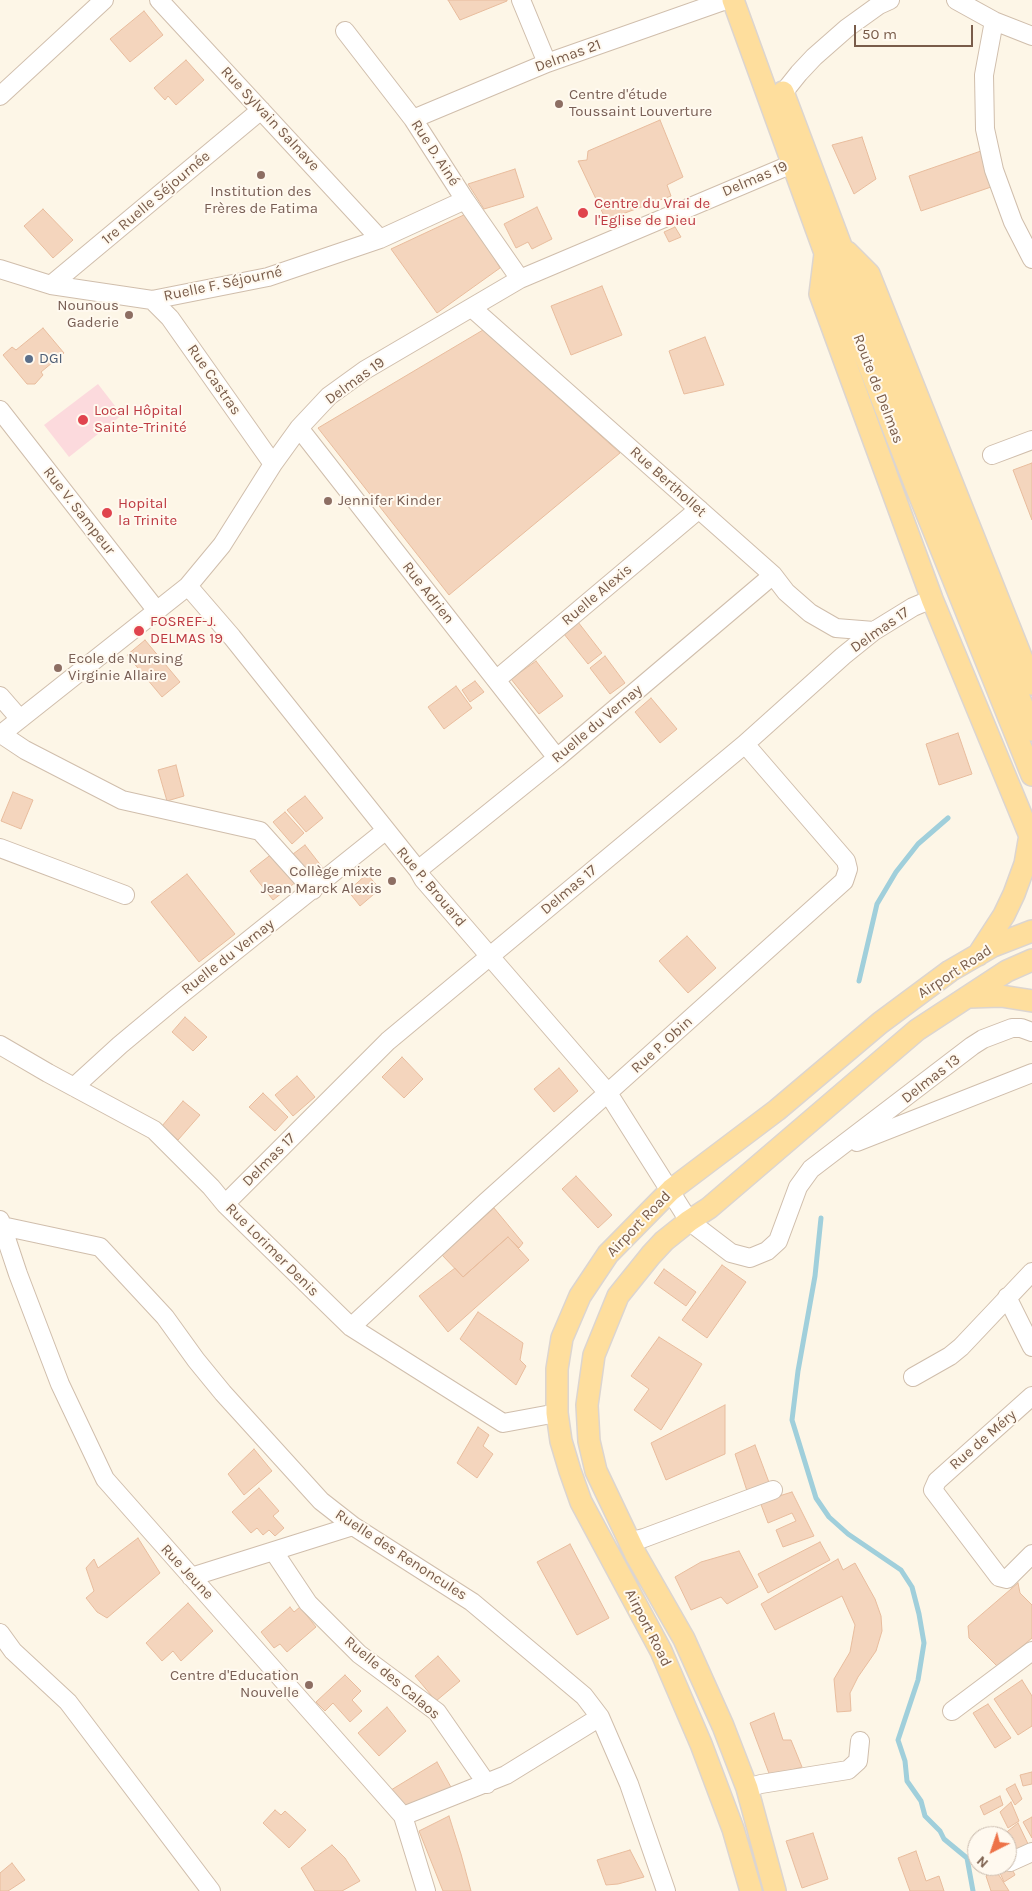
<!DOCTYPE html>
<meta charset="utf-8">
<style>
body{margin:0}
#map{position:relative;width:1032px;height:1891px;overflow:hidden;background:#fdf6e7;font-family:Karla,sans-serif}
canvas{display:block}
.north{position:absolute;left:967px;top:1826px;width:50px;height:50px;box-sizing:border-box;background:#fff9ef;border:1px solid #c9baad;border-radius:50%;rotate:221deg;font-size:14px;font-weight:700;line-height:20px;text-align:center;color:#795c4a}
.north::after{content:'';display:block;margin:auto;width:18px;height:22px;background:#ed7247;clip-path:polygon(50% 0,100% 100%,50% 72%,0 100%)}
.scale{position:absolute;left:854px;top:25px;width:119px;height:22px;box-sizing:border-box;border:2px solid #795c4a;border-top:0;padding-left:6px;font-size:15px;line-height:18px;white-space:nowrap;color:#795c4a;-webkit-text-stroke:4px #fff9ef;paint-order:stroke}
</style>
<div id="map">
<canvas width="1032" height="1891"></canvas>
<div class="north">N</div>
<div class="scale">50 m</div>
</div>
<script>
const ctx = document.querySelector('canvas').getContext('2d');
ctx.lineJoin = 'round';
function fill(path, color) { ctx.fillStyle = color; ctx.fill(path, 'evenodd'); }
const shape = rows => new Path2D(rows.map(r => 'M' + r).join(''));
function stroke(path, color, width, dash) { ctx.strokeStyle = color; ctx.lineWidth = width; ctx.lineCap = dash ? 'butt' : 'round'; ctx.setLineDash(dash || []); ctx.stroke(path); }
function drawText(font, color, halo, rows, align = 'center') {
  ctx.font = font + ' Karla,sans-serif'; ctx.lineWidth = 4; ctx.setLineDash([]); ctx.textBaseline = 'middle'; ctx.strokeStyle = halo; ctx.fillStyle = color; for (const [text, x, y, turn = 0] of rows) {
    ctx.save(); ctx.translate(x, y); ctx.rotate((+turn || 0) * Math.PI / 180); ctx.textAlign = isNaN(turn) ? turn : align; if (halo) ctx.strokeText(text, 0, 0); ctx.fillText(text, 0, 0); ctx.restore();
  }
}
fill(shape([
 [98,384,122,415,69,457,44,425]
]), '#fcdadd');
stroke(shape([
 [859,981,877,904,896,872,918,844,948,818],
 [821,1218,815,1276,798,1371,792,1420,816,1498,829,1517,848,1534,901,1570,912,1587,919,1614,924,1643,918,1680,898,1740,905,1761,907,1781,921,1801,925,1816,940,1831,944,1839,967,1858,973,1891]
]), '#a0cfdb', 5);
const building = shape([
 [448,0,507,0,507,1,460,20,448,0],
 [144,11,163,35,130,62,110,39,144,11],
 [186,60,204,80,176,105,168,96,165,100,154,88,186,60],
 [660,120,683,177,667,185,671,196,606,220,578,161,587,160,588,151,660,120],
 [862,137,876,179,854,194,832,145,862,137],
 [981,151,994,186,921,211,909,176,981,151],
 [515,169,524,197,484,209,468,184,515,169],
 [537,207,552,239,532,249,528,242,516,248,504,224,537,207],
 [43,209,73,240,53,258,24,226,43,209],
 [468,213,500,268,437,313,391,249,468,213],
 [675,227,681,237,669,242,664,232,675,227],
 [602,286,622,335,571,355,551,306,602,286],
 [43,328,64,353,41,372,43,375,35,384,27,384,3,355,12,347,16,350,43,328],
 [483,330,620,453,449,595,318,428,483,330],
 [705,337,724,385,684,394,669,351,705,337],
 [1032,463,1032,520,1013,470,1032,463],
 [578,622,602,653,588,664,564,634,578,622],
 [145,640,180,682,162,697,127,655,145,640],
 [605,656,625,683,610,694,590,668,605,656],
 [536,661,563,696,539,714,511,679,536,661],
 [475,681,484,692,470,702,462,690,475,681],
 [456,686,472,708,444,729,428,707,456,686],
 [651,698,677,729,660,743,635,712,651,698],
 [958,733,972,774,939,785,926,744,958,733],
 [176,765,184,796,167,801,158,770,176,765],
 [13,792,33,800,21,829,1,821,13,792],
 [305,796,323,818,306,832,287,810,305,796],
 [285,812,304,833,292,844,273,822,285,812],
 [305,845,326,872,310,884,289,857,305,845],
 [273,853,296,882,273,900,250,871,273,853],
 [187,874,235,934,199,962,151,902,187,874],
 [367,874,380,889,360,906,348,891,367,874],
 [687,936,716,968,688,993,659,961,687,936],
 [185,1017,207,1037,193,1051,172,1032,185,1017],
 [402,1057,423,1079,404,1098,382,1077,402,1057],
 [559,1068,578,1091,554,1112,534,1089,559,1068],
 [297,1076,315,1097,293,1116,275,1095,297,1076],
 [263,1093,288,1117,275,1131,249,1107,263,1093],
 [183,1101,200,1115,178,1140,162,1126,183,1101],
 [576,1176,612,1215,598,1228,562,1189,576,1176],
 [494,1208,523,1243,519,1248,508,1237,463,1277,442,1255,494,1208],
 [508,1237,529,1260,448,1332,419,1296,455,1268,463,1277,508,1237],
 [722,1265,746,1282,707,1338,682,1320,722,1265],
 [664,1269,696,1292,686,1306,654,1283,664,1269],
 [478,1312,523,1343,520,1360,526,1366,516,1385,460,1339,478,1312],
 [659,1337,702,1364,661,1430,634,1410,649,1389,631,1376,659,1337],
 [725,1405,725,1454,666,1480,651,1443,725,1405],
 [478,1427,489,1435,483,1446,493,1454,477,1478,457,1463,478,1427],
 [755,1445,770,1485,747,1491,735,1454,755,1445],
 [254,1449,272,1471,244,1495,228,1474,254,1449],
 [259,1488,279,1511,273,1516,284,1528,275,1536,269,1530,263,1535,257,1528,251,1533,232,1512,259,1488],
 [792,1492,814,1536,783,1547,776,1530,796,1521,792,1513,768,1523,760,1502,792,1492],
 [138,1538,160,1573,107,1618,97,1612,86,1598,94,1591,86,1568,94,1559,98,1568,138,1538],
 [820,1542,830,1560,768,1593,758,1574,820,1542],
 [570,1544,609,1618,577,1635,537,1562,570,1544],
 [739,1551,758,1587,727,1604,721,1597,691,1610,675,1577,701,1562,739,1551],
 [838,1559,843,1570,855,1563,875,1599,881,1616,882,1631,876,1651,858,1677,850,1693,851,1711,837,1712,834,1679,850,1652,855,1625,842,1596,775,1630,761,1604,838,1559],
 [1018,1583,1020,1593,1032,1605,1032,1638,998,1667,969,1638,968,1626,1018,1583],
 [188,1603,213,1631,181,1661,173,1651,162,1661,146,1643,188,1603],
 [290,1607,294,1612,300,1607,316,1627,287,1652,280,1644,274,1648,261,1632,290,1607],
 [438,1656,460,1681,436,1701,415,1676,438,1656],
 [345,1675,361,1691,352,1700,362,1711,350,1722,333,1703,325,1711,316,1702,345,1675],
 [1022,1680,1032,1696,1032,1726,1018,1735,994,1699,1022,1680],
 [988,1704,1011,1738,995,1748,973,1713,988,1704],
 [387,1707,406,1731,379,1756,358,1733,387,1707],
 [774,1713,783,1740,791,1740,802,1767,770,1776,750,1723,774,1713],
 [437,1762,452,1789,403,1811,391,1790,437,1762],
 [1032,1772,1032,1784,1023,1786,1020,1775,1032,1772],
 [1015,1784,1022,1799,1015,1805,1006,1789,1015,1784],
 [1000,1796,1003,1805,984,1815,980,1806,1000,1796],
 [1011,1802,1019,1821,1008,1828,1000,1812,1011,1802],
 [275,1810,281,1815,285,1811,306,1830,289,1848,263,1823,275,1810],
 [449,1816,461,1854,471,1891,443,1891,419,1831,449,1816],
 [1032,1817,1032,1838,1023,1822,1032,1817],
 [1018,1823,1029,1846,1013,1854,1007,1843,1007,1836,1003,1835,1018,1823],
 [813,1833,828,1879,802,1888,786,1841,813,1833],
 [332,1845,345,1858,360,1881,342,1891,315,1891,301,1868,332,1845],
 [630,1850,644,1877,618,1884,606,1885,597,1860,630,1850],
 [916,1851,926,1881,939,1876,944,1891,910,1891,898,1858,916,1851],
 [1007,1859,1015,1875,1004,1882,997,1866,1007,1866,1007,1859],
 [12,1863,25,1880,8,1891,0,1891,0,1873,12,1863],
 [995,1869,1009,1891,991,1891,986,1876,995,1869]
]);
fill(building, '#f4d5bd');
stroke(building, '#e8bc9d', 1);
const minor = shape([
 [159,0,380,239],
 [521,0,547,63],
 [956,0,994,21,1032,36],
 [994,21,984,75,985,129,994,170,1013,222,1032,259],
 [345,31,413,119,465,200,520,279],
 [0,96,104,0],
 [773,99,783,93,799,73,814,57,847,28,879,5,890,0],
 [413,119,547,63,726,0],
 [0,269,51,285,152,300,268,277,380,239,465,200],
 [51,285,261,110],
 [152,300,170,318,273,464],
 [472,308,773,575,786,592,810,613,836,628,874,631],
 [0,410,157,611],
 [299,428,557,758],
 [992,455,1032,440],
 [188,586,232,637,418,870,423,879,608,1093,689,1221,731,1253,750,1258,767,1251,778,1241,798,1187,811,1169,972,1046,983,1039,1012,1028,1021,1028,1032,1032],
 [496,680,699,509],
 [0,696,20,719],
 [1,734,25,750,122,800,260,831,313,890],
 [0,735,188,586,222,545,273,464,299,428,329,396,365,370,520,279,804,159],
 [0,848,125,895],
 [418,870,557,758,773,575],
 [0,1045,48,1073,154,1130,211,1187,225,1204,351,1327,503,1423,557,1413],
 [74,1087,120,1045,174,1000,385,831],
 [857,1142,1032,1073],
 [225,1204,388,1041,745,744,843,656,874,631,913,607,932,599],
 [0,1220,18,1274,60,1384,105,1479,403,1816,426,1891],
 [2,1226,100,1247,165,1317,196,1360,223,1393,321,1501,353,1526,472,1602,584,1696,600,1717,629,1784,666,1891],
 [1007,1297,1032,1347],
 [351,1327,487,1201,844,881,848,869,846,861,745,744],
 [913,1377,950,1356,961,1347,1032,1272],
 [1032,1396,937,1481,933,1490,999,1577,1007,1579,1032,1554],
 [629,1542,644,1538,773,1490],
 [274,1552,308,1603,359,1654,437,1712,487,1784],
 [191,1577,353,1526],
 [0,1633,13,1651,68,1702,211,1891],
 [952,1711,1032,1651],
 [747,1788,761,1784,848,1770,858,1761,860,1741],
 [403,1816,506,1775,600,1717],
 [1010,1862,1032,1852]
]);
const major = shape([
 [733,0,825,253,915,484,1032,775],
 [783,92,841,246,1032,730],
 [847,252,869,274,1032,684],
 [825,254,820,294,932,599,1032,841],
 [978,955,1004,915,1014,894,1025,864,1030,835],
 [970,997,1001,996,1032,1001],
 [751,1891,733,1829,701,1744,661,1651,581,1502,570,1471,561,1441,557,1413,557,1369,562,1338,580,1296,608,1254,671,1190,777,1110,880,1023,950,971,993,946,1032,931],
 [775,1891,747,1788,723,1726,684,1639,636,1555,596,1471,589,1441,587,1405,594,1355,618,1296,651,1255,664,1241,689,1221,709,1208,917,1030,1007,971,1032,960]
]);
stroke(minor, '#d0beac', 20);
stroke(major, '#dcd5d0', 24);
stroke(minor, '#fff', 18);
stroke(major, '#fede9d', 21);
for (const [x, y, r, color] of [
 [559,104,5,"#8d6e63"],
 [261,175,5,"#8d6e63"],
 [583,213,6,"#e0444e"],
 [129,315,5,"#8d6e63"],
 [29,359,5,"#5c6f8a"],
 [83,420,6,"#e0444e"],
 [328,501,5,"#8d6e63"],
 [107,513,6,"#e0444e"],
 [139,631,6,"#e0444e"],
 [58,668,5,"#8d6e63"],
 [392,881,5,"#8d6e63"],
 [309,1685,5,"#8d6e63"]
]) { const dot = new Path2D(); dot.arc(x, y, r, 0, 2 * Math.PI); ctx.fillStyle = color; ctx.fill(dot); stroke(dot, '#fff9ef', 2); }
drawText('15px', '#795c4a', '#fff9ef', [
 ["Delmas 21",568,56,-20],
 ["Rue Sylvain Salnave",270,119,47],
 ["Rue D. Ainé",435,153,57],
 ["Delmas 19",755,179,-23],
 ["1re Ruelle Séjournée",156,198,-40],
 ["Ruelle F. Séjourné",223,284,-12],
 ["Rue Castras",214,380,55],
 ["Delmas 19",355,381,-36],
 ["Route de Delmas",878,389,69],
 ["Rue Berthollet",668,482,42],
 ["Rue V. Sampeur",79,511,52],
 ["Rue Adrien",428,593,52],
 ["Ruelle Alexis",597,595,-40],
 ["Delmas 17",880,630,-35],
 ["Ruelle du Vernay",597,724,-40],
 ["Rue P. Brouard",431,887,50],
 ["Delmas 17",569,890,-40],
 ["Ruelle du Vernay",228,957,-38],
 ["Airport Road",955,972,-33],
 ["Rue P. Obin",662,1045,-42],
 ["Delmas 13",931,1079,-38],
 ["Delmas 17",269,1160,-45],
 ["Airport Road",639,1224,-46],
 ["Rue Lorimer Denis",272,1250,45],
 ["Rue de Méry",983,1440,-41],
 ["Ruelle des Renoncules",401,1555,33],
 ["Rue Jeune",187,1572,47],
 ["Airport Road",648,1628,63],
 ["Ruelle des Calaos",392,1678,40]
]);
drawText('15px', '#785e54', '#fff9ef', [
 ["Centre d'étude",569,95],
 ["Toussaint Louverture",569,112],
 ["Institution des",261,192,"center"],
 ["Frères de Fatima",261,209,"center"],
 ["Nounous",119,306,"right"],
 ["Gaderie",119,323,"right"],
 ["Jennifer Kinder",338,501],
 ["Ecole de Nursing",68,659],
 ["Virginie Allaire",68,676],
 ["Collège mixte",382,872,"right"],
 ["Jean Marck Alexis",382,889,"right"],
 ["Centre d'Education",299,1676,"right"],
 ["Nouvelle",299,1693,"right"]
], 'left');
drawText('15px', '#be3a42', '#fff9ef', [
 ["Centre du Vrai de",594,204],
 ["l'Eglise de Dieu",594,221],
 ["Local Hôpital",94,411],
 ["Sainte-Trinité",94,428],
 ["Hopital",118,504],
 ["la Trinite",118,521],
 ["FOSREF-J.",150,622],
 ["DELMAS 19",150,639]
], 'left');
drawText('15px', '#4e5e75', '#fff9ef', [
 ["DGI",39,359]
], 'left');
</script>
